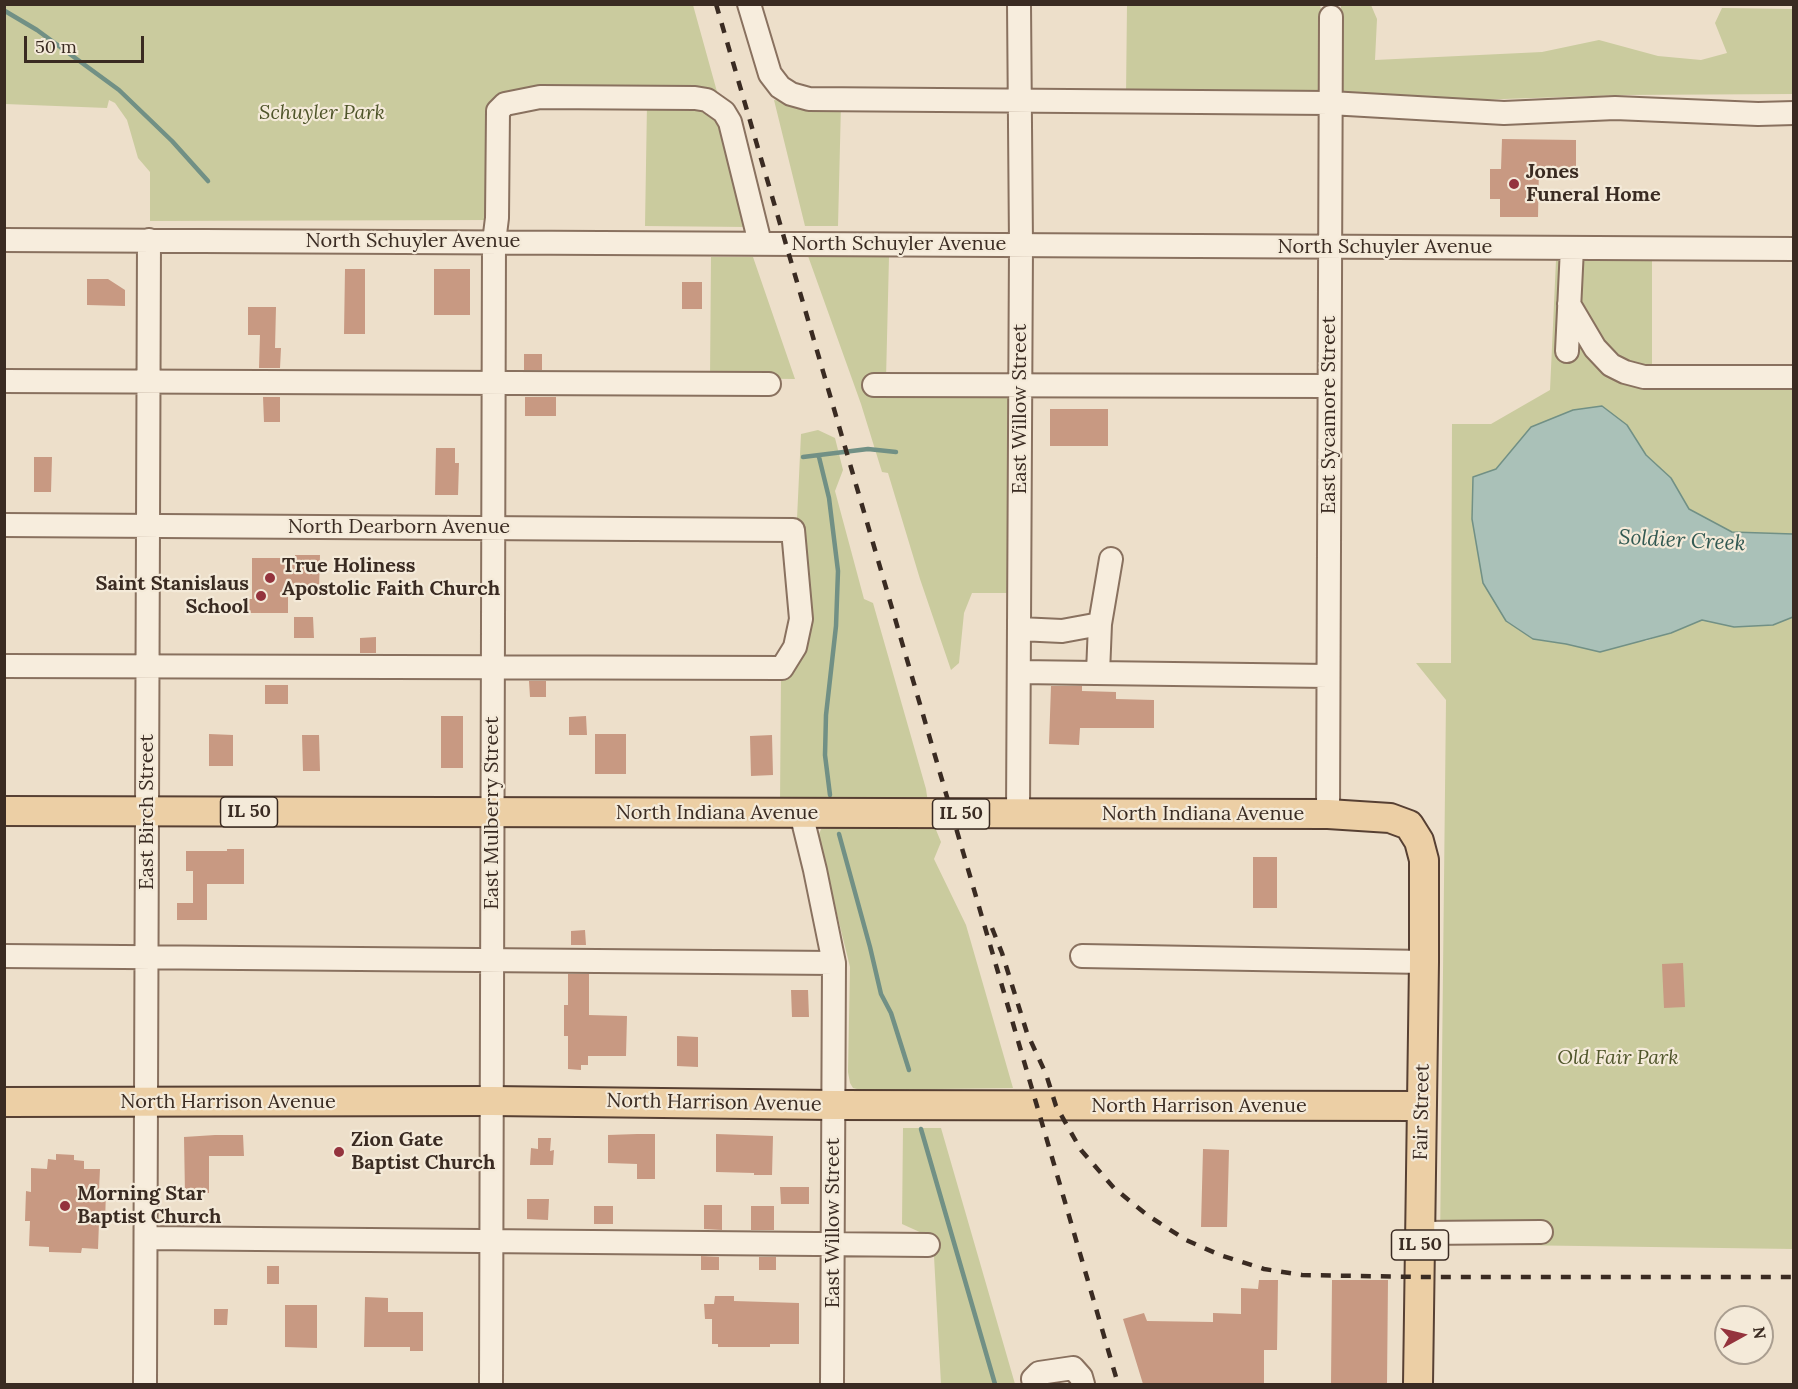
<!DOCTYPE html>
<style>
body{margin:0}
#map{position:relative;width:1798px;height:1389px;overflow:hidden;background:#eddfca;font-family:Lora,serif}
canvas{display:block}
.frame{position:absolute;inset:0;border:6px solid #3a2b22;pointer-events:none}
.north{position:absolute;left:1714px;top:1305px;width:60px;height:60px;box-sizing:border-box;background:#f4ead9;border:2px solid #aa9e90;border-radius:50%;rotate:82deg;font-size:16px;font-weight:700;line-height:24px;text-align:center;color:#3a2b22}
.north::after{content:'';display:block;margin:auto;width:21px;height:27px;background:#94333d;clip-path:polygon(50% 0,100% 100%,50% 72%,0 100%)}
.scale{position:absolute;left:24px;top:36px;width:120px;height:27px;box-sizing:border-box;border:3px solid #3a2b22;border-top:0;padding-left:8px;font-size:18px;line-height:21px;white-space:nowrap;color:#3a2b22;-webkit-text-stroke:4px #f4ead9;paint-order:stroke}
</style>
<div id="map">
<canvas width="1798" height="1389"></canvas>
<div class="frame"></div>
<div class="north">N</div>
<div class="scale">50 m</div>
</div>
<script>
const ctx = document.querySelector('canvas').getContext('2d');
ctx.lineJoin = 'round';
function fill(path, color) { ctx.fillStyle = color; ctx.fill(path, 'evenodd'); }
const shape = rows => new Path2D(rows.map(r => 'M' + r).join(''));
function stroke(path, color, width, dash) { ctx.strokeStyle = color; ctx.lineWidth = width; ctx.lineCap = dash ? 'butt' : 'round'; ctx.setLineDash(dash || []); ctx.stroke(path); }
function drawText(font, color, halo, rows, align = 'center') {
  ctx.font = font + ' Lora,serif'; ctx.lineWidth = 4.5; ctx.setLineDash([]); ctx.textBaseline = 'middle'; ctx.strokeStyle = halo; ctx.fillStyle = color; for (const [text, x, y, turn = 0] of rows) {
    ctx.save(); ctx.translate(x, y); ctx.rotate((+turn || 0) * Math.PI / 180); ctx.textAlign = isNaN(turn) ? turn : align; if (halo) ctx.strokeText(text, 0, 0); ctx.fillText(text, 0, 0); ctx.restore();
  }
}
fill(shape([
 [5,4,693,5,719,99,493,102,494,220,150,221,150,172,138,158,127,120,115,103,109,100,107,108,5,104],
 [1127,5,1320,5,1322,13,1320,98,1126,96],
 [1341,5,1371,5,1377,19,1375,60,1542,52,1599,40,1658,56,1701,60,1727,53,1715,23,1722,8,1793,9,1793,94,1623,95,1414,102,1340,100],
 [774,100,807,104,841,104,838,226,805,226],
 [689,102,720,114,747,227,645,226,647,104],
 [808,256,889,257,886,379,1009,391,1008,593,972,593,964,613,959,663,951,670,920,579,888,473,882,472,861,404],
 [711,257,753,257,795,379,710,378],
 [1652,258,1652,370,1620,361,1601,343,1576,294,1578,259],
 [1556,260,1562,263,1565,272,1620,379,1646,389,1793,388,1793,534,1732,532,1689,509,1671,478,1646,455,1627,425,1507,455,1496,469,1473,477,1472,519,1483,583,1533,639,1566,644,1646,641,1702,620,1734,627,1773,625,1793,617,1793,1249,1440,1244,1446,700,1416,663,1451,663,1452,424,1491,424,1550,390],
 [818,430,835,438,843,470,835,491,864,599,873,603,926,789,928,803,780,804,781,676,790,667,801,434],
 [934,825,941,842,934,859,966,925,1013,1088,861,1090,853,1088,850,1083,848,1072,850,967,818,837,821,829,828,826],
 [903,1128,941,1128,1015,1384,941,1384,933,1238,902,1224]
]), '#cacb9e');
const water = shape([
 [1602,406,1627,425,1646,455,1671,478,1689,509,1732,532,1793,534,1793,617,1773,625,1734,627,1702,620,1671,633,1600,652,1566,644,1533,639,1506,621,1483,583,1472,519,1473,477,1496,469,1531,427,1573,410,1602,406]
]);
fill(water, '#aac1b8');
stroke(water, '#719085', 1.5);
stroke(shape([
 [5,11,37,30,119,90,172,141,208,181],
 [803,457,868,449,896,452],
 [819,457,829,498,838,571,836,626,826,715,825,755,830,795],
 [839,834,870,947,881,994,891,1013,909,1070],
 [921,1129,995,1384]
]), '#719085', 4.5);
fill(shape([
 [1502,139,1576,140,1576,168,1539,167,1538,217,1500,217,1500,199,1490,199,1490,169,1501,169],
 [345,269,365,269,365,334,344,334],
 [434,269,470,269,470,315,434,315],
 [87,279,108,279,125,290,125,306,87,305],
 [682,282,702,282,702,309,682,309],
 [248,307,276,307,275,348,281,348,280,368,259,368,260,335,248,335],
 [524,354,542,354,542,370,524,370],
 [263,397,280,397,280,422,264,422],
 [525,397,556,397,556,416,525,416],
 [1050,409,1108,409,1108,446,1050,446],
 [436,448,455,448,455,463,459,463,458,495,435,495],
 [34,457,52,457,51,492,34,492],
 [295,555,320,555,319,589,288,589,288,613,249,613,249,599,252,599,252,558,295,558],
 [294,617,313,617,314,638,294,638],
 [376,637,376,653,360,653,360,638],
 [529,681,546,681,546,697,530,697],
 [265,685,288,685,288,704,265,704],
 [1051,686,1082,686,1082,691,1116,692,1116,699,1154,700,1154,728,1080,728,1079,745,1049,744],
 [441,716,463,716,463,768,441,768],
 [586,716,587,735,569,735,569,717],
 [209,734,233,735,233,766,209,766],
 [595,734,626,734,626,774,595,774],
 [302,735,319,735,320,771,303,771],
 [772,735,773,775,751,776,750,736],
 [227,849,244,849,244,884,207,884,207,920,177,920,177,903,193,903,193,871,186,871,186,851,227,851],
 [1253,857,1277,857,1277,908,1253,908],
 [585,930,586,945,571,945,571,931],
 [1683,963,1685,1007,1664,1008,1662,964],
 [568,974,589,974,589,1015,627,1016,626,1056,588,1056,588,1065,581,1065,581,1070,568,1069,568,1036,564,1036,564,1005,568,1005],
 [791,990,808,990,809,1017,792,1017],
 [677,1036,698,1037,698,1067,677,1066],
 [637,1134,655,1134,655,1179,637,1179,637,1164,608,1163,608,1135],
 [716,1134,773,1136,772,1175,754,1175,754,1173,716,1172],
 [215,1135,243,1135,244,1156,209,1156,209,1193,185,1194,184,1137],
 [538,1138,551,1138,550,1151,554,1150,553,1165,530,1165,531,1148,538,1149],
 [1203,1149,1229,1150,1227,1227,1201,1227],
 [56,1154,74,1155,74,1160,84,1161,84,1169,100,1169,99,1191,106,1192,105,1222,99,1222,98,1249,82,1248,81,1253,49,1252,49,1247,29,1246,30,1221,25,1221,26,1191,31,1192,31,1168,47,1169,48,1159,56,1160],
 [780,1187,809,1187,809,1204,781,1204],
 [527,1199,549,1199,548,1220,527,1219],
 [704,1205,722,1205,722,1230,704,1229],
 [594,1206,613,1206,613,1224,594,1224],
 [751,1206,774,1206,774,1230,751,1230],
 [701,1256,719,1257,719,1270,701,1270],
 [759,1257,776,1257,776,1270,759,1270],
 [267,1266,279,1266,279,1284,267,1284],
 [1259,1280,1278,1280,1277,1350,1264,1350,1264,1384,1143,1384,1123,1319,1144,1313,1147,1321,1213,1322,1213,1313,1241,1314,1241,1288,1258,1289],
 [1332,1280,1388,1280,1387,1384,1331,1384],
 [715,1296,734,1296,734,1301,799,1303,799,1344,770,1344,770,1347,718,1347,718,1344,712,1344,712,1319,705,1319,704,1304,714,1304],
 [365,1297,388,1298,388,1312,423,1312,423,1351,410,1351,410,1347,364,1347],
 [285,1305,317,1305,317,1348,285,1347],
 [214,1309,228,1309,227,1325,214,1325]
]), '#c89982');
const minor = shape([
 [749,4,770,74,780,87,791,94,809,99,1330,103,1504,113,1615,108,1758,114,1794,113],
 [4,240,1794,249],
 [1569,304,1595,348,1611,365,1625,372,1644,377,1794,377],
 [1567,351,1572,248],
 [4,381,769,384],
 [874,385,1329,386],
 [4,525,793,530,801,619,795,647,782,668,4,666],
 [1019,629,1062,631,1100,624,1111,559],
 [1019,672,1328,676],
 [1098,673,1100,624],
 [801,813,815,870,834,963,832,1384],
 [1018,814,1021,245,1019,4],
 [1328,814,1331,17],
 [4,956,834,963],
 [1082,956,1424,962],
 [1420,1233,1541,1232],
 [146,1238,928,1245],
 [145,1384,149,240],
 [491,1384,494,242,497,218,498,111,505,104,540,97,695,98,707,100,724,112,730,122,760,243],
 [1034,1384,1033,1379,1039,1373,1073,1368,1081,1377,1083,1384]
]);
const major = shape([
 [4,811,1328,814,1390,818,1409,825,1419,841,1424,860,1424,962,1418,1384],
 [4,1102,492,1101,833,1105,1422,1106]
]);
stroke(minor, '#89715f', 26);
stroke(major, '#574033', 32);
stroke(minor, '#f7eddd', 22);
stroke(major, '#eccfa5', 28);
stroke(shape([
 [716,4,1118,1384],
 [992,928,1002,953,1027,1033,1046,1074,1056,1106,1081,1150,1114,1188,1147,1215,1186,1240,1220,1255,1264,1269,1302,1275,1420,1277,1794,1277]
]), '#3a2b22', 4.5, [10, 10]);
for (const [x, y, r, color] of [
 [1514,184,6,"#94333d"],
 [270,578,6,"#94333d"],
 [261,596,6,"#94333d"],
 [339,1152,6,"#94333d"],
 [65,1206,6,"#94333d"]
]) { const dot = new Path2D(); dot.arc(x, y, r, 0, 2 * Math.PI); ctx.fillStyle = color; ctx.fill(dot); stroke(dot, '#f4ead9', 2); }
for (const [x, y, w] of [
 [249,812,57],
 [961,814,57],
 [1420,1245,57]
]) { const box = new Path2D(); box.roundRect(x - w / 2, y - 15, w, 30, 4.5); ctx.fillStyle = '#f4ead9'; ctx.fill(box); stroke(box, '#3a2b22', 1.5); }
drawText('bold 18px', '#3a2b22', null, [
 ["IL 50",249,812],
 ["IL 50",961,814],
 ["IL 50",1420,1245]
]);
drawText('italic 20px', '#4f552a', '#f4ead9', [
 ["Schuyler Park",322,113],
 ["Old Fair Park",1618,1058]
]);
drawText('bold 20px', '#3a2b22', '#f4ead9', [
 ["Jones",1526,172],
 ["Funeral Home",1526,195],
 ["True Holiness",282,566],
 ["Apostolic Faith Church",282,589],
 ["Saint Stanislaus",249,584,"right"],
 ["School",249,607,"right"],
 ["Zion Gate",351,1140],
 ["Baptist Church",351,1163],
 ["Morning Star",77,1194],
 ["Baptist Church",77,1217]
], 'left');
drawText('20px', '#3a2b22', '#f4ead9', [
 ["North Schuyler Avenue",413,241],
 ["North Schuyler Avenue",899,244],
 ["North Schuyler Avenue",1385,247],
 ["East Willow Street",1020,409,-90],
 ["East Sycamore Street",1329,415,-90],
 ["North Dearborn Avenue",399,527],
 ["East Birch Street",147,812,-90],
 ["East Mulberry Street",492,813,-90],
 ["North Indiana Avenue",717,813],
 ["North Indiana Avenue",1203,814],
 ["North Harrison Avenue",228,1102],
 ["North Harrison Avenue",714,1103,1],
 ["North Harrison Avenue",1199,1106],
 ["Fair Street",1422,1112,-89],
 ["East Willow Street",833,1223,-90]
]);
drawText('italic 21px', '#325952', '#f4ead9', [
 ["Soldier Creek",1682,541,3]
]);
</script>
